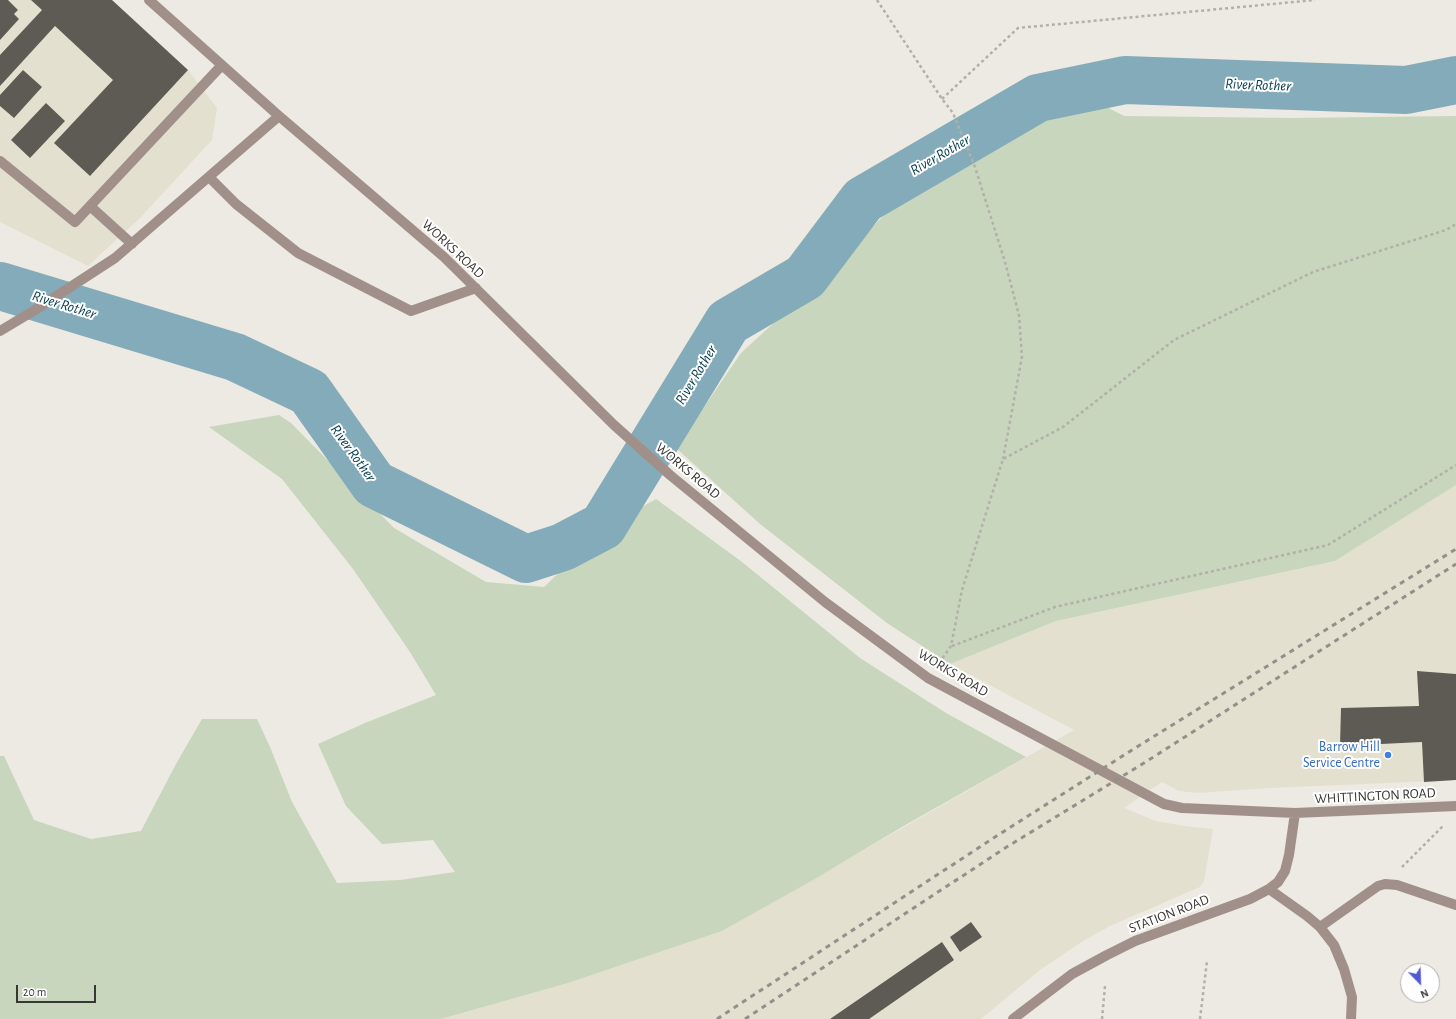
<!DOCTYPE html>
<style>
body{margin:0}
#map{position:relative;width:1456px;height:1019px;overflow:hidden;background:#eceae2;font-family:"Alegreya Sans",sans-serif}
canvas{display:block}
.north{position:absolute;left:1400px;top:963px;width:40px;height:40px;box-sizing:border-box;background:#fff;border:1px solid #afafae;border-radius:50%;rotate:157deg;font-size:11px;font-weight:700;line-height:16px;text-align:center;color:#383734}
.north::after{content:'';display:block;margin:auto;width:14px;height:18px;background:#5159d0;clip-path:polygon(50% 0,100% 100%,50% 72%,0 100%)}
.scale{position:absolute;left:16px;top:985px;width:80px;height:18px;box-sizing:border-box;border:2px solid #383734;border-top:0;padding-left:5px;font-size:12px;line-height:14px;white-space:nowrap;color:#383734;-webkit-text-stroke:3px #fff;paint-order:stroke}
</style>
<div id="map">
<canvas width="1456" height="1019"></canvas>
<div class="north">N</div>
<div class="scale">20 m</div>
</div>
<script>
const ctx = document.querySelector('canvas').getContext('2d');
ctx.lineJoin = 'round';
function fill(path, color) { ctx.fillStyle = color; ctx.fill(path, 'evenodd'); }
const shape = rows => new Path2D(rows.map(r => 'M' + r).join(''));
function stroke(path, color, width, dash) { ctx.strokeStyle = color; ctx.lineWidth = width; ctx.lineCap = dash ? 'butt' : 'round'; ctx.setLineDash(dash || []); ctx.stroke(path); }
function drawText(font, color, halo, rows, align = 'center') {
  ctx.font = font + ' "Alegreya Sans",sans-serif'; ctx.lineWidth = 4; ctx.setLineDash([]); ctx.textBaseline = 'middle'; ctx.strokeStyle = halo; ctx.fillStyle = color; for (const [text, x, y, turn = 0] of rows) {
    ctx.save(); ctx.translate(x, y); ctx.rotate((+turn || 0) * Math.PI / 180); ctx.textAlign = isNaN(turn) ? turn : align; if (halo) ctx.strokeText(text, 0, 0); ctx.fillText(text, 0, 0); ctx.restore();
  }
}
fill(shape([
 [0,0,112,0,188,70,217,108,212,140,141,217,88,266,0,222],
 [1456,485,1456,780,1272,788,1197,793,1179,791,1162,782,1124,808,1156,821,1184,826,1213,829,1204,881,1200,887,1110,926,1083,941,1040,970,981,1019,441,1019,568,983,722,931,1074,730,950,664,1056,621,1335,561]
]), '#e4e0d0');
fill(shape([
 [1049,102,1099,103,1124,116,1292,118,1456,116,1456,485,1335,561,1056,621,950,664,887,623,760,524,676,448,741,353,826,275,891,208,947,162,979,141],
 [279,415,291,423,394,528,486,582,544,587,605,528,656,499,742,562,860,658,946,713,1026,757,907,824,813,880,722,931,568,983,441,1019,0,1019,0,756,4,756,34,820,91,839,141,831,176,764,202,719,257,719,270,747,292,802,337,883,400,880,455,872,433,840,382,844,346,806,318,744,365,723,436,695,410,652,353,569,282,479,209,427]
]), '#c7d6bc');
stroke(shape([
 [0,286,235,357,309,392,374,484,526,559,563,547,603,526,728,322,805,277,863,200,1038,98,1125,80,1406,90,1456,80]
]), '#84abba', 48);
fill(shape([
 [0,0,8,0,18,10,14,14,19,19,0,40],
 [31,0,112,0,188,70,90,176,54,143,113,80,55,26,0,86,0,55,42,10],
 [23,70,42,87,14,118,0,106,0,95],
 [46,103,65,121,30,158,11,140],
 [1417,671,1456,674,1456,780,1424,782,1422,742,1340,746,1341,708,1419,706],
 [971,922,982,937,960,952,950,937],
 [942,942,954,960,869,1019,830,1019]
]), '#5d5b54');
stroke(shape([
 [877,0,942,99,953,113,975,167,1005,262,1019,315,1022,357,1003,459],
 [942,99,1018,28,1315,0],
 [952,646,1055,607,1328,545,1456,465],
 [939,663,951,646,962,590,1003,459,1063,427,1174,340,1313,272,1446,230,1456,224],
 [1402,867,1443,826],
 [1102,1019,1105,986],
 [1200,1019,1207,961]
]), '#b2b0aa', 2.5, [3, 3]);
stroke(shape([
 [149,0,279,116,444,257,614,425,670,475,825,602,928,678,1164,804,1182,808,1295,813,1456,806],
 [0,161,75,222,222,65],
 [209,177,236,204,298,253,411,311,476,288],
 [90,206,132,244],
 [0,331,35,310,115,258,279,116],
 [1269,889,1307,916,1320,927,1334,945,1344,969,1352,997,1351,1019],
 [1320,927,1378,886,1385,884,1397,885,1456,905],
 [1013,1019,1072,974,1107,955,1135,941,1250,899,1269,889,1278,882,1285,871,1289,855,1295,813]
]), '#a1908a', 10);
stroke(shape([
 [717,1019,995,837,1132,750,1456,549],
 [745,1019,1005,848,1144,763,1456,564]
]), '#92908b', 3, [5, 5]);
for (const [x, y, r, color] of [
 [1388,755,4,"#3f7fe0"]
]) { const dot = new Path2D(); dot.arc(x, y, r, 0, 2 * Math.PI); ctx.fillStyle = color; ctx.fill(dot); stroke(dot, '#fff', 1.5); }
drawText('14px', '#383734', '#fff', [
 ["WORKS ROAD",453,249,43],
 ["WORKS ROAD",688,471,40],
 ["WORKS ROAD",953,673,31],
 ["WHITTINGTON ROAD",1375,796,-3],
 ["STATION ROAD",1169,914,-21]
]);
drawText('14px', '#366cbe', '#fff', [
 ["Barrow Hill",1380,747],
 ["Service Centre",1380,763]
], 'right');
drawText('italic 15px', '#003b4c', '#fff', [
 ["River Rother",1258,85,2],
 ["River Rother",940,155,-30],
 ["River Rother",64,305,17],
 ["River Rother",696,375,-59],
 ["River Rother",353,453,54]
]);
</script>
